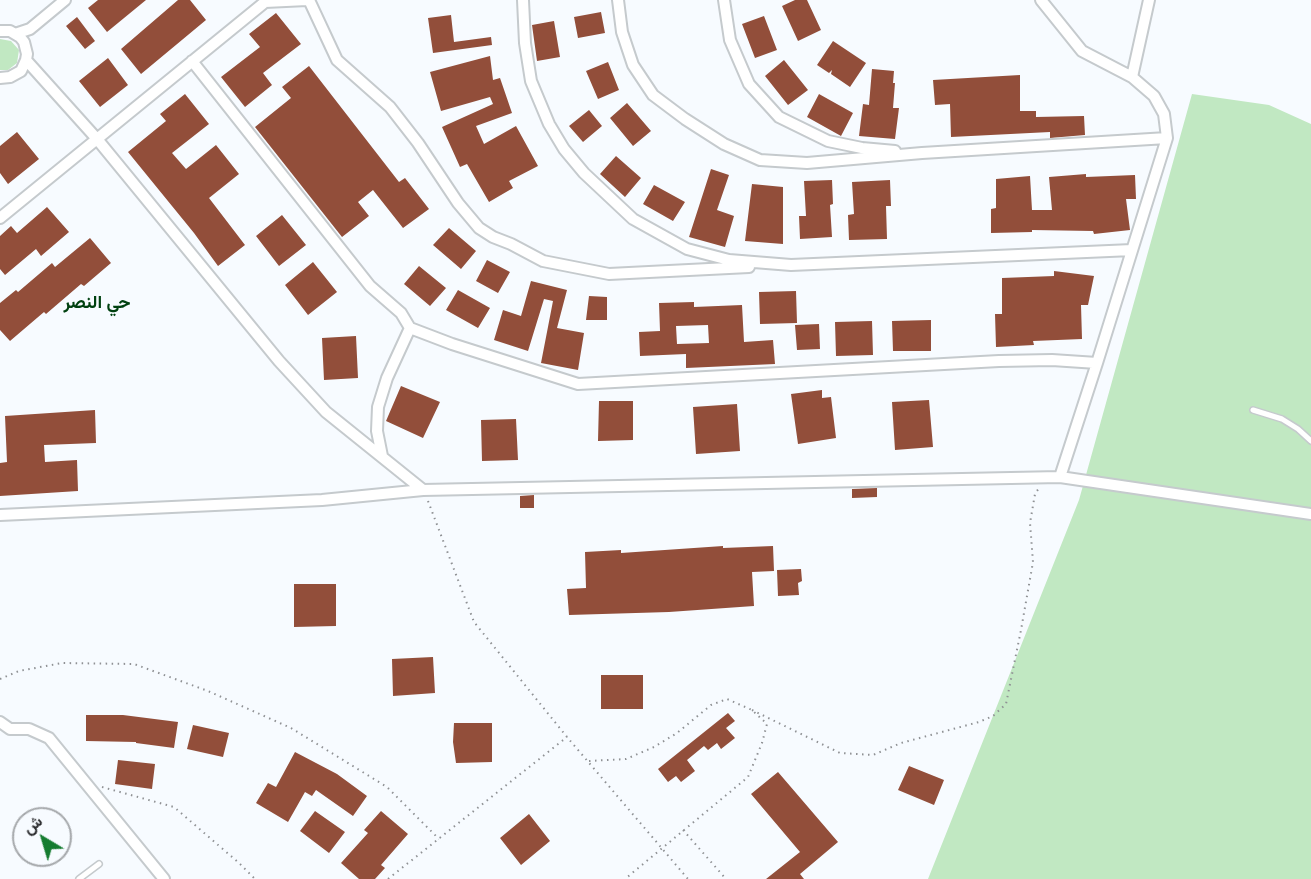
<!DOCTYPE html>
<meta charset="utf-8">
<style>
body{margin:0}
#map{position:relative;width:1311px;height:879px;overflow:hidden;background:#f7fbff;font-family:Ubuntu,Vazirmatn,sans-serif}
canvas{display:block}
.north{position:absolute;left:12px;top:807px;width:60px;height:60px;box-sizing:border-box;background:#f7fbff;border:2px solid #a5a8ab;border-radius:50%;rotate:322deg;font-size:16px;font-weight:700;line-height:24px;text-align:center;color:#2b2c2e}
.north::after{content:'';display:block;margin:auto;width:21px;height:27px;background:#157c30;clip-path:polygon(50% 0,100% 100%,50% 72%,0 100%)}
</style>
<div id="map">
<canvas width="1311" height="879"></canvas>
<div class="north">ش</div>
</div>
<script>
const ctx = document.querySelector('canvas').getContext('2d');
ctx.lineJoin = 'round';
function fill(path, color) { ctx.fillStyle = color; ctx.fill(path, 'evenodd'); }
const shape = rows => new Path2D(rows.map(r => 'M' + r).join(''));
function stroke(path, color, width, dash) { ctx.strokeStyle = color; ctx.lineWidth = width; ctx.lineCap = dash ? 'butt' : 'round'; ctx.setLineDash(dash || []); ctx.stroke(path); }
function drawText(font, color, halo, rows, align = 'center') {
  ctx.font = font + ' Ubuntu,Vazirmatn,sans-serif'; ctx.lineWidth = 6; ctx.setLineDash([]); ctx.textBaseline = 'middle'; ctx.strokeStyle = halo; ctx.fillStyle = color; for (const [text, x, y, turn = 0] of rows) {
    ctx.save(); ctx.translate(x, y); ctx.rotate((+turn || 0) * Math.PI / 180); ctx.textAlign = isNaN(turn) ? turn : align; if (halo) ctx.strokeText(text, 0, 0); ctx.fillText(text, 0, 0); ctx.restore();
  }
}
fill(shape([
 [0,39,11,41,19,50,17,63,8,70,0,70],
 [1192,94,1269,105,1311,124,1311,879,928,879,1079,500]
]), '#c1e8c2');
fill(shape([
 [98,0,146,0,107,32,88,8],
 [178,0,190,0,206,20,141,74,121,49],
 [795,0,807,0,821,30,798,41,782,6],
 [601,12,605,33,578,38,574,17],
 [276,13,301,44,263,73,272,85,245,107,221,77,260,47,249,34],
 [451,15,454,42,491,37,492,45,433,53,428,18],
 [764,16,777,50,755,58,742,24],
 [77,17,95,41,85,49,66,26],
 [554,21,560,57,537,61,532,25],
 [833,41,866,63,850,87,831,74,832,70,829,73,817,65],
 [490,56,493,80,500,78,512,113,476,126,484,144,516,126,538,166,509,181,513,188,489,202,467,164,460,167,442,127,493,104,490,97,441,111,430,72],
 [108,58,128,85,100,107,79,81],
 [784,60,808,90,788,105,765,76],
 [608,62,619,90,598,99,586,71],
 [309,66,399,182,405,178,429,209,403,228,373,190,358,202,369,216,342,237,255,127,291,98,282,87],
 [872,69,894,71,893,83,895,83,893,108,899,108,895,139,859,136,863,104,869,105],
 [1020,75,1020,111,1036,111,1036,117,1084,116,1085,135,1050,138,1050,132,951,137,950,104,935,105,933,80],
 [185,94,209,124,172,153,186,169,216,145,239,174,209,198,245,245,218,266,194,233,128,152,166,121,160,114],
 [819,94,853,113,841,136,807,117],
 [627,103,651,131,633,146,610,118],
 [589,110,602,126,583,142,569,126],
 [17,132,39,159,8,184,0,173,0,146],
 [616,156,641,178,625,197,600,174],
 [711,169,729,175,717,210,734,216,725,247,689,237],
 [1086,174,1086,177,1135,175,1136,199,1126,199,1130,230,1094,234,1093,231,1032,230,1032,232,991,233,991,209,996,208,996,179,1030,176,1032,210,1052,210,1049,177],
 [832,180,833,204,830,205,832,237,800,239,799,216,806,216,804,181],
 [890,180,891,206,886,206,887,239,849,240,848,215,854,214,852,182],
 [752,184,783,187,783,244,745,241],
 [654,185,685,202,673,221,643,204],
 [47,207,69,232,41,256,36,249,5,275,0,269,0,236,11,226,17,233],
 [282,215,306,245,279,266,256,236],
 [449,228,476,251,461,269,433,245],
 [90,238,111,263,84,286,81,284,46,314,44,312,10,341,0,330,0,303,16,290,18,292,52,263,55,267],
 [487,260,510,272,498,293,476,281],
 [313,262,337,292,308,315,285,285],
 [419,266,446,288,430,306,404,284],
 [1054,271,1094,276,1088,305,1081,305,1082,339,1033,341,1034,345,996,347,995,314,1002,314,1002,278,1054,276],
 [531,281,567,290,557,328,584,333,578,370,541,363,553,301,544,299,528,351,494,340,503,310,521,316],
 [458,290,490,308,478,328,446,310],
 [796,291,797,323,760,324,759,292],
 [589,296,607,297,607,320,586,320],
 [694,302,694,307,742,305,744,342,773,340,775,364,686,368,686,354,640,356,639,332,660,331,659,303],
 [708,325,709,343,677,344,676,326],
 [931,320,931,351,893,351,892,321],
 [872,321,873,355,836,356,835,322],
 [819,324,820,349,797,350,795,325],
 [356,336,358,378,324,380,322,338],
 [401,386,440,402,423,438,386,421],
 [822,390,822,398,831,397,836,438,798,444,791,394],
 [929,400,933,447,895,450,892,402],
 [599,401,633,401,633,440,598,441],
 [737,404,740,451,696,454,693,407],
 [95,410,96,443,44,445,45,462,77,460,78,491,0,496,0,463,7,462,5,416],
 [516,419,518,460,482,461,481,420],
 [877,488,877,497,852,498,852,489],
 [534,495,534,508,520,508,520,496],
 [723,546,723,548,773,546,774,571,752,572,754,606,669,612,569,615,567,589,586,588,585,552,621,550,621,553],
 [801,569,802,581,798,583,799,595,778,596,777,570],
 [294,584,336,584,336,626,294,627],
 [433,657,435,693,393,696,392,659],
 [601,675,643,675,643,709,601,709],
 [728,713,735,721,726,728,735,738,721,749,717,743,708,750,704,746,687,760,695,771,681,782,676,776,668,782,658,769],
 [86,715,123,715,178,722,174,748,136,743,136,742,86,741],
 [454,723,492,723,492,762,456,763,453,742],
 [193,725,229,733,223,757,187,749],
 [295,752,337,774,367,796,353,816,316,790,312,796,305,792,288,822,256,803,268,783,276,787],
 [118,760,155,764,152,789,115,784],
 [909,766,944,780,934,805,898,790],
 [778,772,838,842,800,874,804,879,766,879,800,852,751,794],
 [315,811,345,832,329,853,300,831],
 [381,811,408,834,381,865,385,868,375,879,359,879,341,863,368,833,364,830],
 [529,814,550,841,521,865,500,838]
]), '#924e3a');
const lane = shape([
 [1253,410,1282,419,1298,429,1311,441],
 [79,879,99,864]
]);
const street = shape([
 [309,0,337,60,390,107,418,143,458,203,479,228,493,237,511,244,543,261,609,274,749,267],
 [523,0,525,43,531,81,549,124,564,149,584,173,633,219,687,249,729,260,791,265,1132,250],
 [618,0,622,32,633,65,653,95,685,119,724,144,760,160,807,163,922,153,1167,138],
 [724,0,730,40,749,84,779,117,828,141,862,148,895,151],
 [1041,0,1082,51,1132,77,1154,96,1164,114,1167,138,1097,363,1060,477],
 [0,31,10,31,20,37,24,42,27,54,26,60,21,71,10,77,0,78],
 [15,34,30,29,65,0],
 [26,60,97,139,279,361,326,412,423,490],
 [192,61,370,286,401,313,410,328,452,344,578,384,999,361,1052,360,1097,363],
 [1132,77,1149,0],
 [0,218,265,2,307,0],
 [382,456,377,431,378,407,387,378,410,328],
 [0,515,322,500,423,490,1060,477,1311,514],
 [0,722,10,729,29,729,49,738,164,879]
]);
stroke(lane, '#c5cacd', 8);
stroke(street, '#c5cacd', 14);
stroke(shape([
 [428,501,474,622,567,737,688,879],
 [0,679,19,671,62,663,134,664,208,691,291,728,387,787,439,839],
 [752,710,840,753,873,755,901,743,979,722,993,716,1006,704,1021,630,1033,562,1030,523,1035,494,1039,488],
 [589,761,626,759,654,747,677,733,711,705,727,699,752,710,767,724,762,743,748,777,625,879],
 [102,787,174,807,239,863,255,879],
 [683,830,726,879],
 [388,879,567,737]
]), '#8f9194', 2, [1.5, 4.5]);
stroke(lane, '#fff', 5);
stroke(street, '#fff', 10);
drawText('bold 18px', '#004110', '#f7fbff', [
 ["حي النصر",97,302]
]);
</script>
